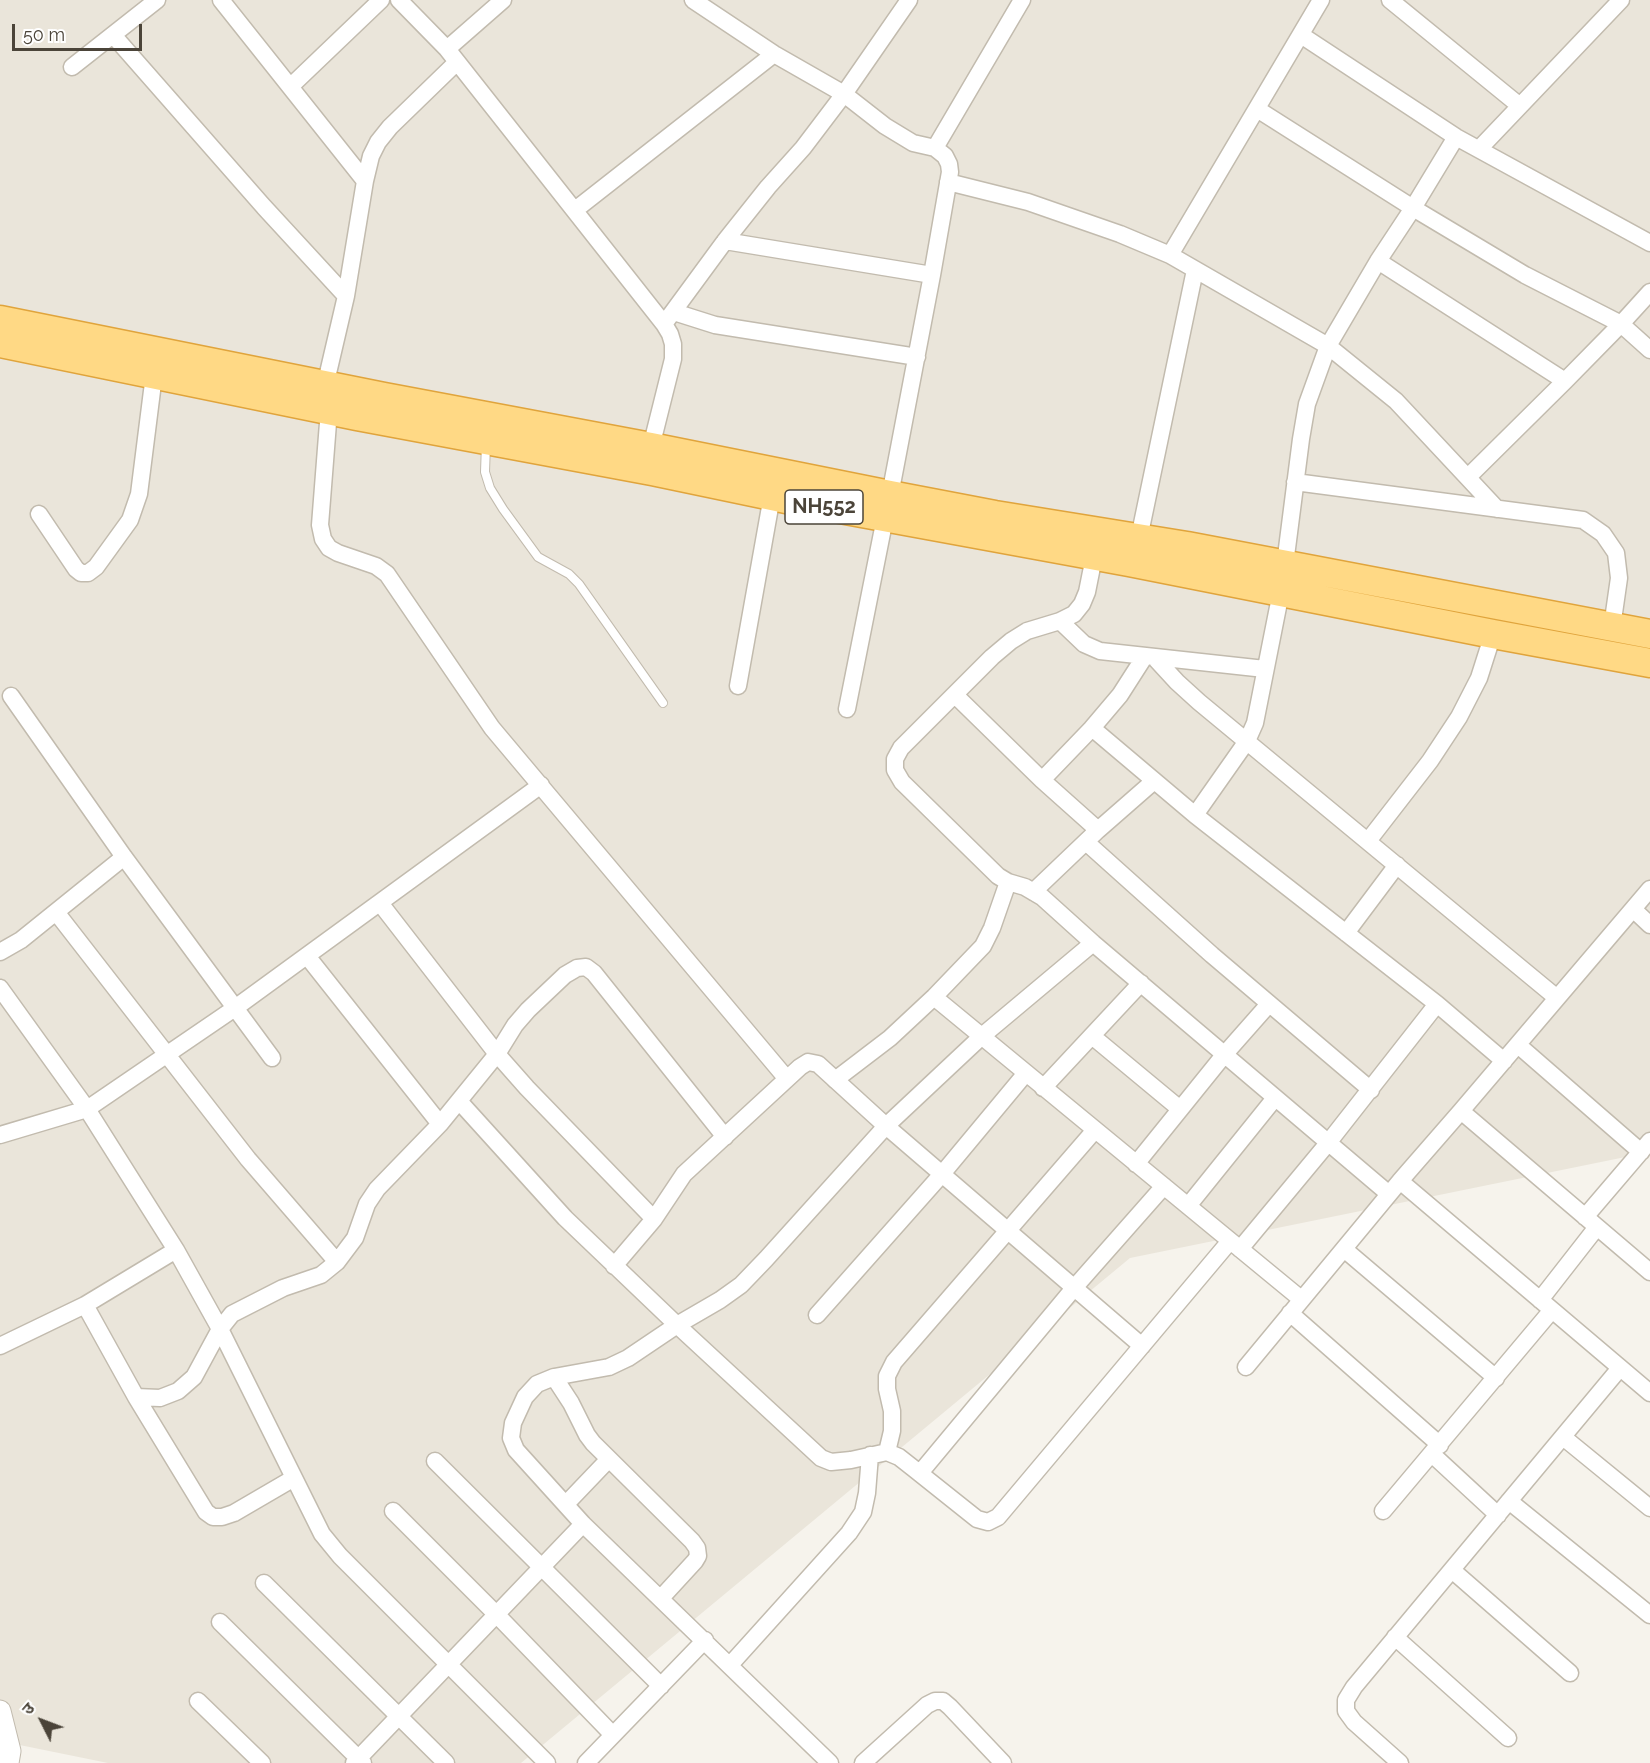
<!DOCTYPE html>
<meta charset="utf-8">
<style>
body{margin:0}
#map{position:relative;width:1650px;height:1763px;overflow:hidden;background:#f6f3ec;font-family:Raleway,"Noto Sans Devanagari",sans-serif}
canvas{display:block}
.north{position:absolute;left:12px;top:1691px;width:60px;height:60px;-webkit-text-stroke:4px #fff;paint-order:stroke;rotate:312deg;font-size:16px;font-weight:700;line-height:24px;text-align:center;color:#4b4439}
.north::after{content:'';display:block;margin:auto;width:21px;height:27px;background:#4b4439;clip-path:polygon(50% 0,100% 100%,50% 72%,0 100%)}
.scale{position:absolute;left:12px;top:24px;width:130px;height:27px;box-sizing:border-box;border:3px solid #4b4439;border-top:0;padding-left:8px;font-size:18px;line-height:21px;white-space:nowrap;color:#4b4439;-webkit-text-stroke:4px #fff;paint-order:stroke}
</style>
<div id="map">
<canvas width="1650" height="1763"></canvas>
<div class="north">उ</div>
<div class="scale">50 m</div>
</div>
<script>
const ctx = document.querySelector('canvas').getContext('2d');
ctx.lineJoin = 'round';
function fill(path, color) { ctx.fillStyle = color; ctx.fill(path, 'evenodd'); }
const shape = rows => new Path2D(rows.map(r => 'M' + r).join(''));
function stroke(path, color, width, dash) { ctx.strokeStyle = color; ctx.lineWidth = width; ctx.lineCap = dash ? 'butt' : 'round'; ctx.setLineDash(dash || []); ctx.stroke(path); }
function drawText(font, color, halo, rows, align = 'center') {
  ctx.font = font + ' Raleway,sans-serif'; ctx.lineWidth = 5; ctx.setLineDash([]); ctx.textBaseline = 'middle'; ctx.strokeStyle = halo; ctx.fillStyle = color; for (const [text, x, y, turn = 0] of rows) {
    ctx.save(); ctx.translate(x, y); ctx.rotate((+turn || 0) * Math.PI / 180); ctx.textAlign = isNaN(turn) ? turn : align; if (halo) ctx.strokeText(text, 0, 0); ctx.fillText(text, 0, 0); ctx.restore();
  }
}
fill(shape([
 [0,0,1650,0,1650,1152,1130,1258,521,1763,108,1763,0,1741]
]), '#eae5da');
const service = shape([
 [486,444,485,472,490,488,503,509,538,557,569,574,579,584,663,703]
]);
const minor = shape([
 [221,0,365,181],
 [399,0,447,49,664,324,670,334,673,344,673,359,651,447],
 [693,0,774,54,844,94,885,126,913,143,935,148,945,156,949,164,950,172,932,275,890,495],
 [1390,0,1520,106],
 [113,35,264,207,346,296],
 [1301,35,1456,137,1650,243],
 [447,49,503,0],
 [72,67,157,0],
 [291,86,381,0],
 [1257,109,1413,208,1525,275,1621,324,1650,350],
 [935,148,1022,0],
 [1479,149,1621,0],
 [948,182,1028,202,1120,234,1170,255,1328,346,1396,401,1497,509],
 [575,210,774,54],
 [725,241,932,275],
 [1170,255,1321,0],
 [1378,261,1565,381],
 [674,312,715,325,917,357],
 [664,324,725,241,768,187,803,148,844,94,909,0],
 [325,386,346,296,365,181,371,156,378,142,390,127,457,62],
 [329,410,320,525,323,539,329,548,338,553,376,566,387,574,492,728,787,1079],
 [1468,477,1565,381,1621,324,1650,292],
 [1295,482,1583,520,1603,534,1616,553,1619,578,1612,627],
 [39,514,76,569,81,573,88,573,96,567,130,520,139,494,154,375],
 [1139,538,1195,270],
 [1094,557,1087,592,1082,604,1074,614,1060,621,1027,631,1011,641,992,657,901,748,895,759,895,770,902,782,998,876,1008,882,1025,887,1042,897,1093,943,1389,1194],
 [1285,564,1301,439,1307,404,1328,346,1378,261,1413,208,1456,137],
 [1060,621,1084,644,1100,651,1265,669],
 [1154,657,1177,682,1199,702,1557,998],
 [738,686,772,496],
 [955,695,1042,780,1098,830],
 [11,696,124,857,272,1058],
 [847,709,885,518],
 [1092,728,1195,815,1437,1004,1504,1061],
 [1042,780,1092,728,1120,695,1145,656],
 [1195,815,1247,741,1255,723,1281,592],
 [1368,841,1430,761,1459,717,1479,678,1493,634],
 [1086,842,1212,955,1371,1090],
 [1033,892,1098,830,1154,781],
 [380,903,497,1054,527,1088,654,1219],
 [1633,909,1650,925],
 [56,912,248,1159,337,1262],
 [1346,933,1397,865],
 [0,952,21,940,124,857],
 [307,956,440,1124],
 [0,988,87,1109,176,1250,220,1329,322,1534,340,1556,547,1763],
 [934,997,1301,1299],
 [1092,1036,1180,1109],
 [1518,1045,1641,1152],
 [835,1080,890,1038,934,997,983,946,992,928,1008,882],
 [1043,1088,1141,983],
 [459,1101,565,1218,677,1325,821,1458,831,1462,851,1460,887,1452,899,1457,913,1468,977,1519,988,1522,998,1517,1230,1241],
 [1461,1111,1650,1272],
 [0,1135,87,1109,235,1008,541,785],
 [1136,1164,1224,1055,1269,1004],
 [1400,1181,1650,1393],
 [1188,1206,1275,1098],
 [1585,1217,1650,1141],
 [1240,1249,1328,1143,1437,1004],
 [1344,1249,1496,1378],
 [614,1266,654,1219,684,1174,800,1067,808,1062,818,1064,886,1126,1142,1346],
 [1540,1300,1597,1227],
 [85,1305,136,1397,206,1512,213,1517,222,1517,234,1513,294,1478],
 [1290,1313,1440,1445],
 [817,1315,942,1174,1026,1073],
 [0,1346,85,1305,176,1250],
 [1246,1367,1400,1181,1461,1111,1650,889],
 [554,1377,571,1403,587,1435,593,1443,692,1541,697,1548,698,1556,695,1561,661,1598],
 [136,1397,160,1398,178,1391,194,1377,220,1329,232,1314,283,1288,321,1275,337,1262,355,1238,367,1204,377,1189,440,1124,497,1054,515,1025,528,1010,565,975,577,968,586,967,594,973,725,1137],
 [1563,1437,1650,1508],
 [887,1452,892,1431,892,1411,887,1389,887,1376,894,1362,1095,1130],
 [1432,1454,1498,1515],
 [435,1461,661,1686],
 [920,1473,1074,1288,1164,1186],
 [1509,1501,1650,1615],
 [566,1504,609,1459],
 [393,1511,497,1615,613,1735],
 [1383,1511,1552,1310],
 [1452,1570,1570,1673],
 [264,1583,446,1763],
 [220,1622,363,1763],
 [1395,1637,1508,1738],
 [730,1665,849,1533,863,1512,867,1493,870,1455],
 [198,1701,262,1763],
 [354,1763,583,1524],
 [586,1763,705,1640],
 [830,1763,583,1524,516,1450,511,1438,513,1423,525,1397,537,1384,554,1377,609,1367,628,1358,677,1325,720,1300,741,1285,766,1259,886,1126,982,1036,1093,943],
 [863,1763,927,1705,935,1701,943,1701,950,1707,1003,1763],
 [1400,1763,1354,1722,1346,1711,1346,1700,1354,1687,1620,1368]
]);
const tertiary = shape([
 [0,1711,10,1751,8,1763]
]);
const trunk = shape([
 [0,320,384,397,651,447,890,495,995,515,1187,546,1650,634],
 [0,343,357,416,652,471,791,500,1129,562,1493,634,1650,663]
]);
stroke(service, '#c2bbae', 10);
stroke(minor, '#c2bbae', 19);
stroke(tertiary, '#c2bbae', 23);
stroke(trunk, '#e0a43c', 31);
stroke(service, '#fff', 8);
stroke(minor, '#fff', 16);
stroke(tertiary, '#fff', 21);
stroke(trunk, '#ffd985', 28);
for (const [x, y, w] of [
 [824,507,78]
]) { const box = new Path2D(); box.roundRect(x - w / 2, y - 17, w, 34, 4.5); ctx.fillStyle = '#fff'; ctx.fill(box); stroke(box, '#4b4439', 1.5); }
drawText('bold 20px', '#4b4439', null, [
 ["NH552",824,507]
]);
</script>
